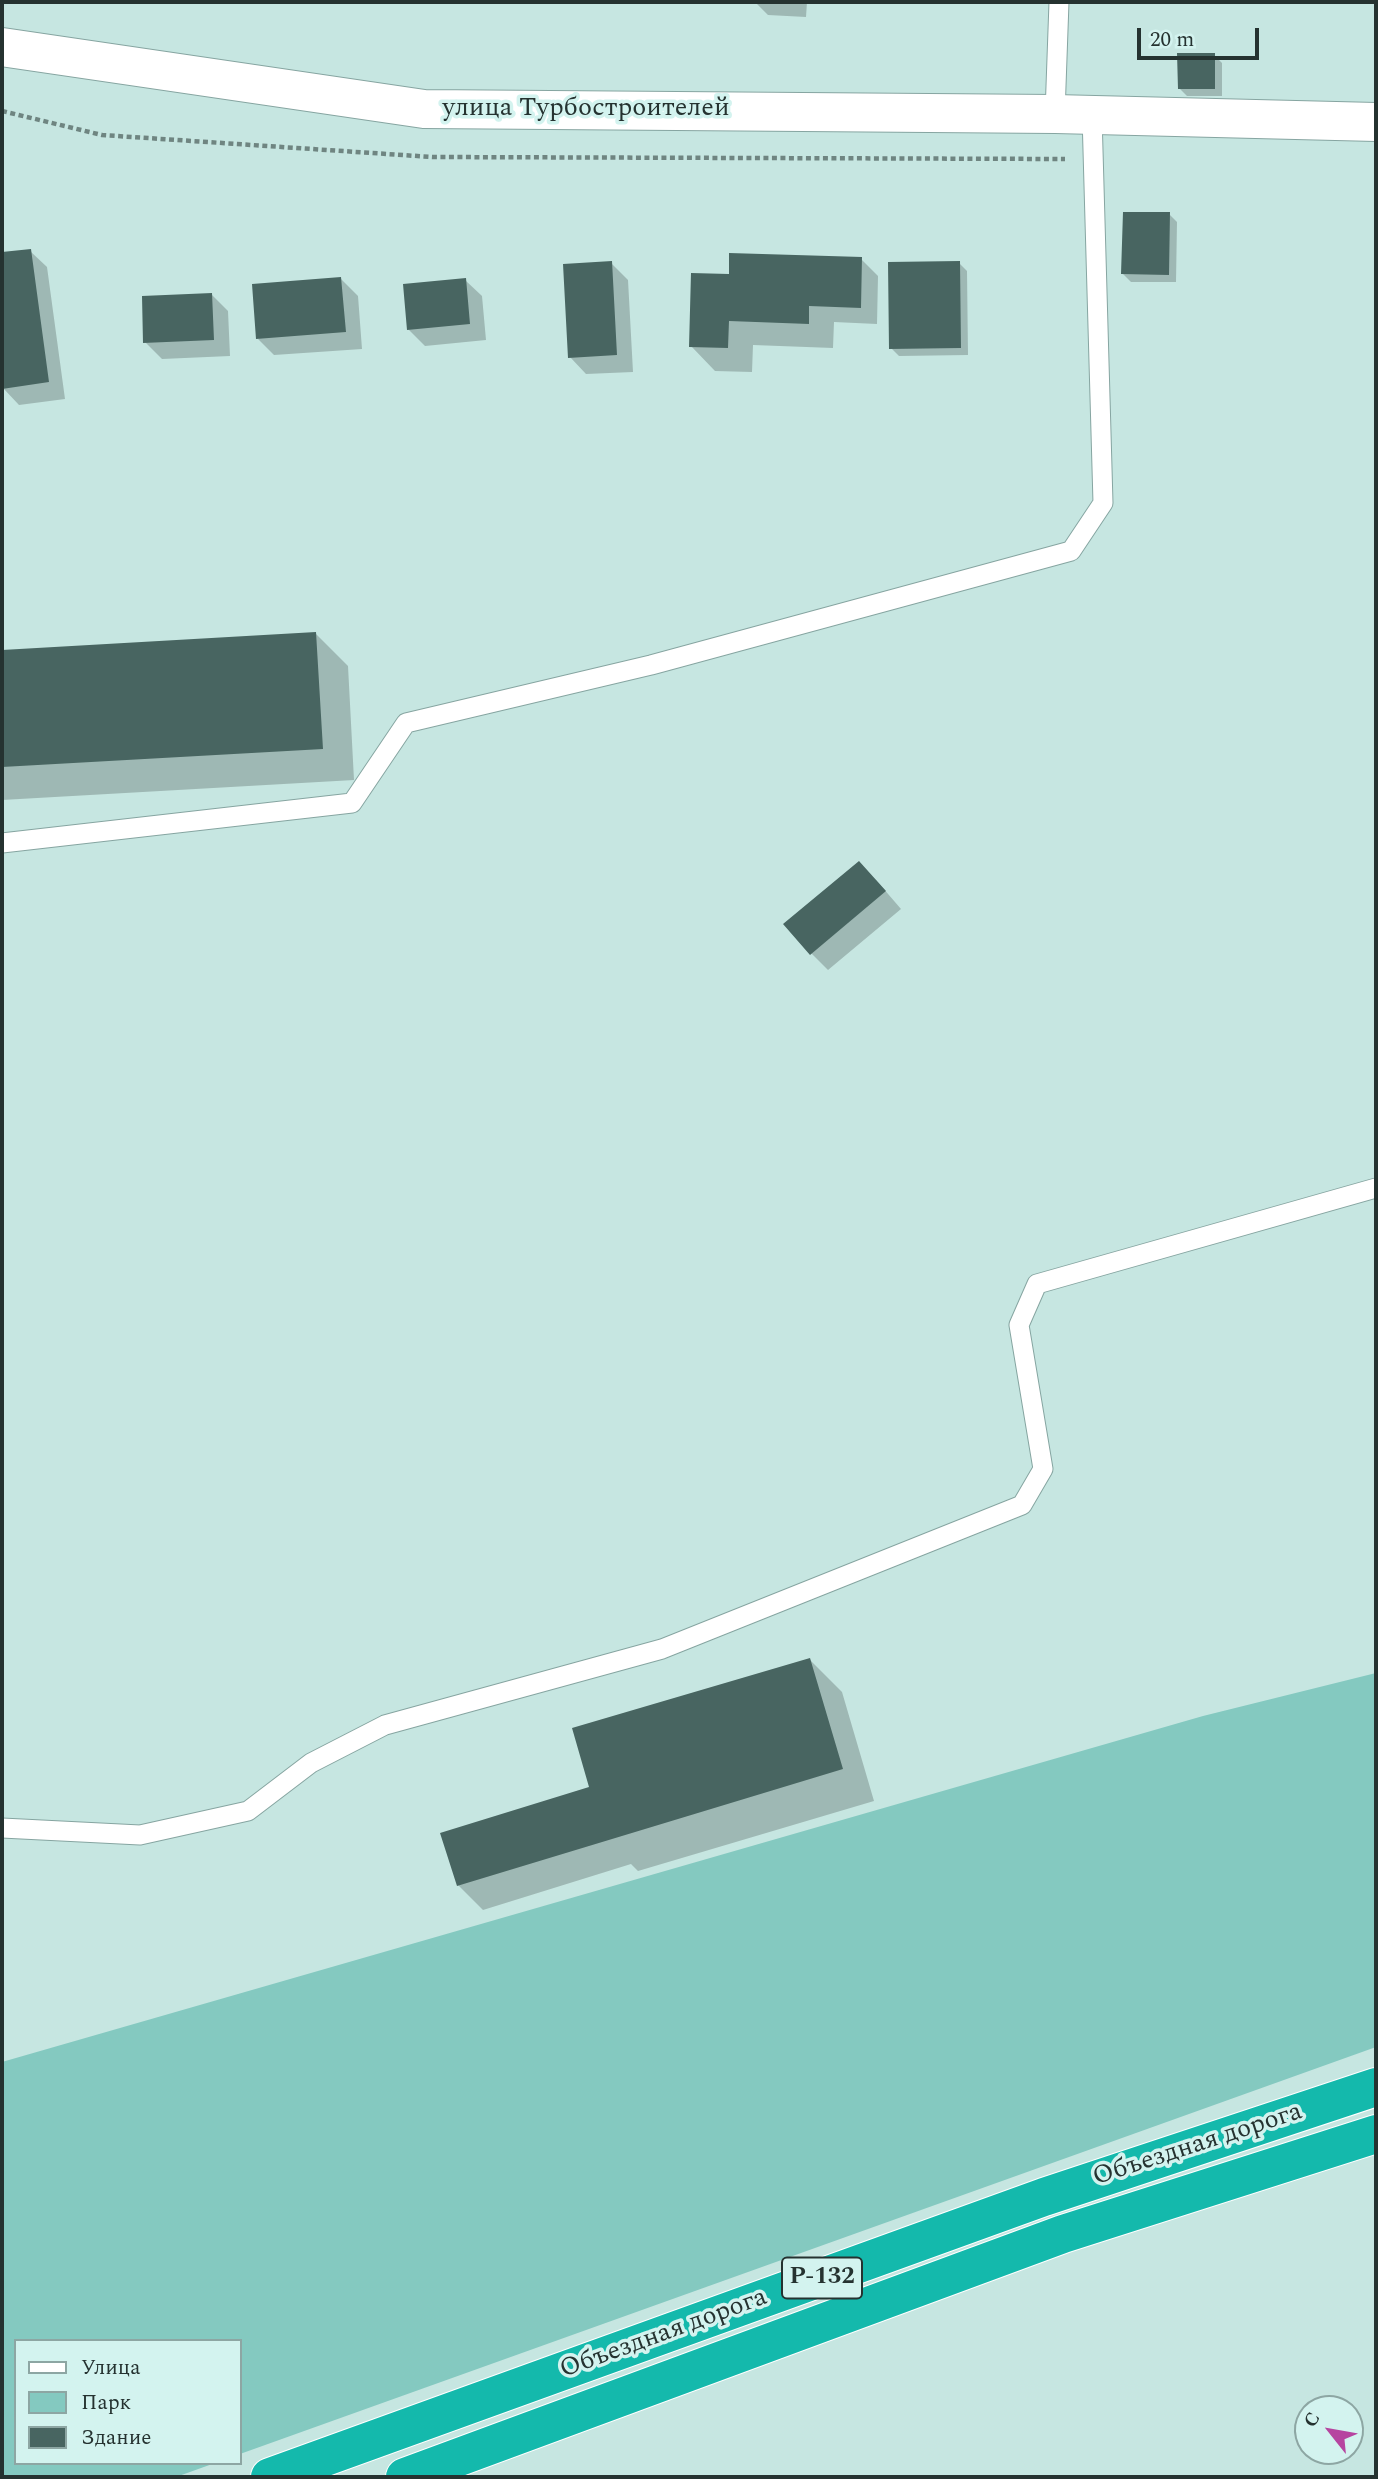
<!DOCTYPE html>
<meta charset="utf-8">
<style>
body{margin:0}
#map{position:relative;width:1378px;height:2479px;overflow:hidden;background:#c6e6e1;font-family:Spectral,serif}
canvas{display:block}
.frame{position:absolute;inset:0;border:4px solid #253230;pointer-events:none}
.legend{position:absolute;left:14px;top:2339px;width:228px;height:126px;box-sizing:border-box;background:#d3f3ef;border:2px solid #8da6a3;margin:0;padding:9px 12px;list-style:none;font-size:21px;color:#253230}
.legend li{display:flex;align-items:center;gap:14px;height:35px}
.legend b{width:35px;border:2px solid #8da6a3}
.north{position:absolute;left:1294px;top:2395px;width:70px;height:70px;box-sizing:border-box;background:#d3f3ef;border:2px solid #8da6a3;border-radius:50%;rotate:301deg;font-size:19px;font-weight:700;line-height:28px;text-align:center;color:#253230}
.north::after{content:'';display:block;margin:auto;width:24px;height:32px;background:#b645a0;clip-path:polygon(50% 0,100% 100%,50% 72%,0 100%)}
.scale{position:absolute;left:1137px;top:28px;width:122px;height:32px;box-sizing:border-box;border:4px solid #253230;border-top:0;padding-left:9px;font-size:21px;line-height:24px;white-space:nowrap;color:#253230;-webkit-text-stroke:5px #d3f3ef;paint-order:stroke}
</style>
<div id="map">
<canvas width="1378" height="2479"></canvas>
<div class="frame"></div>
<ul class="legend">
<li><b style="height:9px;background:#fff"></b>Улица</li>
<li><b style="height:19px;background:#84c9c0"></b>Парк</li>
<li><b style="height:19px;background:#486561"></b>Здание</li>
</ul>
<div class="north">С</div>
<div class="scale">20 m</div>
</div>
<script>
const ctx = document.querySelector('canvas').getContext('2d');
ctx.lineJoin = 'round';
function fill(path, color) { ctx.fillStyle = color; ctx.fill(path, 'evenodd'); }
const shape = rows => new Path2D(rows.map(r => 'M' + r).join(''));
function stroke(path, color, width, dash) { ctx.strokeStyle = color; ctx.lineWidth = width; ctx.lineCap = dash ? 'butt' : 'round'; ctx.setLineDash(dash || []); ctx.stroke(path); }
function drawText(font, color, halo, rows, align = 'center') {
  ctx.font = font + ' Spectral,serif'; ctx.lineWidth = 7; ctx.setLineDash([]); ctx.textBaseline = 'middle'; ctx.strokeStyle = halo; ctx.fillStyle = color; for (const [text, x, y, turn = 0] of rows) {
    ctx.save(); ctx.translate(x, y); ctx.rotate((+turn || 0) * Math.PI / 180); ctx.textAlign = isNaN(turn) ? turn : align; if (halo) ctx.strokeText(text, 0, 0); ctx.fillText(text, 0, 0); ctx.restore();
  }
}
fill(shape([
 [1376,1673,1376,2047,240,2454,240,2341,16,2341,16,2463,215,2463,176,2477,2,2477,2,2062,1203,1716]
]), '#84c9c0');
fill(shape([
 [755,2,807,2,806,17,768,15],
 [1214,55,1222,63,1222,96,1187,96,1179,88],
 [1169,214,1177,222,1176,282,1131,282,1123,274],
 [30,251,47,267,65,399,19,405,3,388,2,382,2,254],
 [861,259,878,276,877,324,834,322,833,348,753,345,752,372,715,371,691,346,730,276],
 [611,263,628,280,633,372,586,374,570,357],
 [959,263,967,271,968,355,899,356,891,348],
 [341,279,358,296,362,349,274,355,258,339],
 [465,280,482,296,486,340,425,346,408,329],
 [211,294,228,311,230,356,162,359,145,342],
 [316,634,348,666,354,780,2,800,2,652],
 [876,880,901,909,828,970,811,953],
 [810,1660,842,1692,874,1801,638,1871,631,1864,483,1910,458,1885]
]), '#0003');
fill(shape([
 [1177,53,1215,53,1215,89,1178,89],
 [1123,212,1170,212,1169,275,1121,274],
 [31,249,49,382,2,389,2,252],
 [729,253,862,257,861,308,809,306,809,324,729,321,728,348,689,347,691,273,729,274],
 [612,261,617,355,568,358,563,264],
 [960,261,961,348,889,349,888,262],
 [341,277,346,332,256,339,252,284],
 [466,278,470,324,407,330,403,284],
 [212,293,214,340,143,343,142,296],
 [316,632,323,749,2,767,2,650],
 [859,861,886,891,810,955,783,924],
 [810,1658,843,1769,457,1886,440,1833,589,1787,572,1728]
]), '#486561');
const lane = shape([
 [1055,114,1059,2],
 [2,843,352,803,406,723,651,665,1071,551,1103,503,1092,115],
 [2,1828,140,1835,248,1811,311,1763,385,1725,662,1649,1022,1505,1043,1469,1019,1325,1037,1284,1376,1188]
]);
const street = shape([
 [2,47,424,109,1055,114,1376,122]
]);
const highway = shape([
 [270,2477,1044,2197,1376,2087],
 [405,2477,1063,2234,1376,2134]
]);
stroke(lane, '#86a5a1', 21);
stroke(street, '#86a5a1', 40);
stroke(highway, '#fff', 40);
stroke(shape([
 [2,111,102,135,432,157,1065,159]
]), '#6f8581', 4.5, [5, 3.5]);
stroke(lane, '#fff', 19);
stroke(street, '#fff', 38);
stroke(highway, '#14b9ac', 38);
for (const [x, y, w] of [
 [822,2278,80]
]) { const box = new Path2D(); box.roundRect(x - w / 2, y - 20.5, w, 41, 5); ctx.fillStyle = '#d3f3ef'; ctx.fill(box); stroke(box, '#253230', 2); }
drawText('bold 24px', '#253230', null, [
 ["Р-132",822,2278]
]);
drawText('26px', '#253230', '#d3f3ef', [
 ["улица Турбостроителей",586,110],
 ["Объездная дорога",1198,2146,-18],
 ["Объездная дорога",664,2335,-20]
]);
</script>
